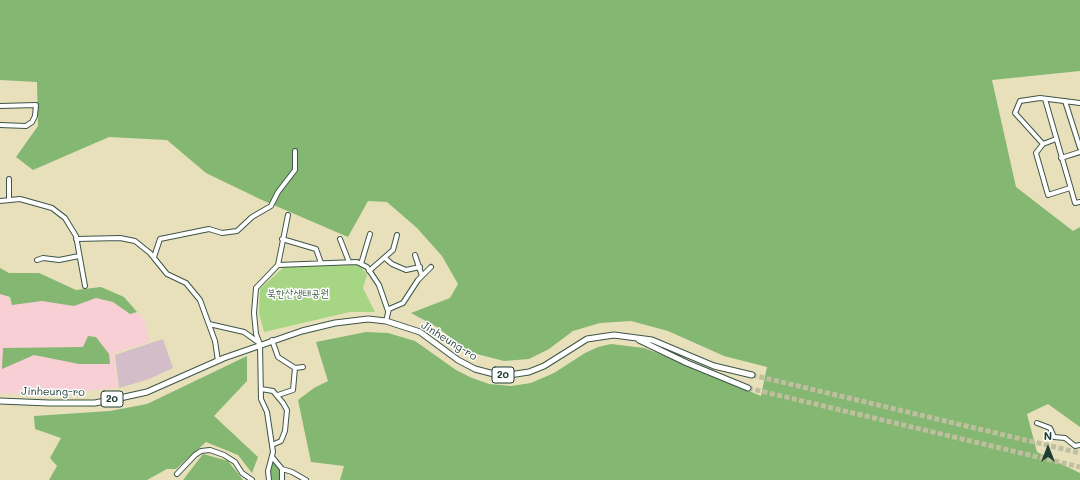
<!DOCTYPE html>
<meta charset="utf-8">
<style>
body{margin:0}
#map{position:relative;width:1080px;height:480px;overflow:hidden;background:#e7e0bb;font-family:Mali,sans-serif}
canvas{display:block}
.north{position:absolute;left:1028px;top:428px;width:40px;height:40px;-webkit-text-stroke:3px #fff;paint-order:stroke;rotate:0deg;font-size:11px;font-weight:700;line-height:16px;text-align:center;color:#1f3d34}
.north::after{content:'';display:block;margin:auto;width:14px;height:18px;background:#1f3d34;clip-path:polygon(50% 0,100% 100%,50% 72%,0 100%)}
</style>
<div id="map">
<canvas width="1080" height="480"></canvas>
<div class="north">N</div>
</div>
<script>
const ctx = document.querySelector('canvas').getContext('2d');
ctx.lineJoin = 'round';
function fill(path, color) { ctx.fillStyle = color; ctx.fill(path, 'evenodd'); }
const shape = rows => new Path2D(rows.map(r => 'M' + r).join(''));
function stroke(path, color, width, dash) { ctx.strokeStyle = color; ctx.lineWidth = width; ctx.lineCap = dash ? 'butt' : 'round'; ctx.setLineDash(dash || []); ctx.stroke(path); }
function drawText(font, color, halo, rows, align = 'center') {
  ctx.font = font + ' Mali,"Poor Story",sans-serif'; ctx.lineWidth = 3; ctx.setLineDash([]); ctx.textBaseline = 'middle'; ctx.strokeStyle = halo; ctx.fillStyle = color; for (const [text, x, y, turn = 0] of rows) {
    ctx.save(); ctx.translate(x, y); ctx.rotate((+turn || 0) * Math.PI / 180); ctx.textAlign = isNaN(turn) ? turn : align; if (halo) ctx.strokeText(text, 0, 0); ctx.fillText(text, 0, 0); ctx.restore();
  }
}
fill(shape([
 [0,289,6,291,9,302,94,295,119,301,144,318,150,342,113,353,118,387,113,388,67,393,0,394]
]), '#f7cfd5');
fill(shape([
 [163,339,173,368,149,379,119,388,115,355]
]), '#d2bdc8');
fill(shape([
 [360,265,367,275,363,288,375,312,350,312,264,332,259,313,260,289,285,266]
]), '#a6d684');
fill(shape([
 [0,0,1080,0,1080,71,992,80,1016,187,1073,231,1080,227,1080,427,1048,404,1027,414,1037,452,1080,473,1080,480,340,480,344,466,311,462,298,400,314,388,328,381,316,342,366,332,388,333,415,341,456,370,472,378,489,384,511,386,531,383,554,373,585,353,598,347,611,344,644,348,660,354,761,396,767,367,724,356,668,331,631,321,600,323,573,331,549,349,529,359,504,361,469,352,437,327,411,313,450,298,458,284,442,256,417,228,387,202,368,201,348,237,262,200,206,173,167,140,109,137,33,170,16,157,38,126,37,82,0,80],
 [0,268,9,273,39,273,76,290,101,287,124,297,137,312,130,314,113,302,96,298,74,306,42,301,12,305,10,297,0,294],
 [88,336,96,337,109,354,110,364,79,364,34,355,2,369,3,348,83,347],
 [247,356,247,381,214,416,258,457,252,473,238,455,206,442,176,469,167,469,147,480,49,480,57,466,50,458,61,438,35,429,34,416,110,411,147,404],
 [203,454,228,461,243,480,183,480],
 [273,461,277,463,281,470,281,480,271,480,269,469]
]), '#84b772');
stroke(shape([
 [752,375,1080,453],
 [748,388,1080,467]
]), '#bfbfa0', 5, [5, 2.5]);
const minor = shape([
 [1045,99,1075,203,1080,202],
 [1065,101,1080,148],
 [0,106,36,105,35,116,32,122,26,126,0,125],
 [1056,139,1043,144,1036,153,1048,195,1070,188],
 [1043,144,1015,113,1020,101,1040,98,1080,103],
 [1061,158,1080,152],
 [9,200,9,179],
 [0,201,20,199,52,208,65,218,76,236,85,286],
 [76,239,120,238,135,241,150,253,167,274,186,283,200,300,215,341,218,361],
 [282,239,316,249,321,263],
 [340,239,349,262],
 [415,255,422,276],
 [154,257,160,239,209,229,222,233,237,231,252,217,271,206,278,192,295,170,295,151],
 [385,258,392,264,406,270,420,267],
 [37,260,43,258,59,260,79,256],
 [361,264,370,234],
 [278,265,357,262,367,267,379,285,388,311],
 [369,271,393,250,397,235],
 [386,321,389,309,403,303,418,280,431,267],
 [209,324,244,332,258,342],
 [272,340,278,357,295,368],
 [261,389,273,391,283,403,287,410,285,431,281,441,272,445],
 [278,395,293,390,295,368,303,367],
 [1037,423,1050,428,1054,437,1065,438,1075,446,1080,445],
 [273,458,282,469,292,472,306,480],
 [177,474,195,455,201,451,210,450,224,455,235,462,242,473,252,480],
 [269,480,268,471,273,452,267,412,261,399,260,344,256,334,254,313,256,288,278,265,288,215],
 [282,480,282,469]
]);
const major = shape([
 [639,340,687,363,748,388],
 [0,401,49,403,95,403,120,398,147,392,224,358,302,331,335,323,368,319,386,321,420,332,458,360,475,369,494,374,509,375,529,372,544,366,587,339,614,335,652,340,714,366,752,375]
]);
stroke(minor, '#3d5548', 6);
stroke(major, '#3d5548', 7);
stroke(minor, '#fff', 4);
stroke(major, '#fff', 5);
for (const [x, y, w] of [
 [503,375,22],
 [112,399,22]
]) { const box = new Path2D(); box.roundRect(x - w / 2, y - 8, w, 16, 3); ctx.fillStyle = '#fff'; ctx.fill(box); stroke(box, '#1f3d34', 1); }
drawText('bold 10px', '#1f3d34', null, [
 ["20",503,375],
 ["20",112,399]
]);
drawText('11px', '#416348', '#fff', [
 ["북한산생태공원",298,294]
]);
drawText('11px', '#1f3d34', '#fff', [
 ["Jinheung-ro",449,341,32],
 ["Jinheung-ro",53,392,1]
]);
</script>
